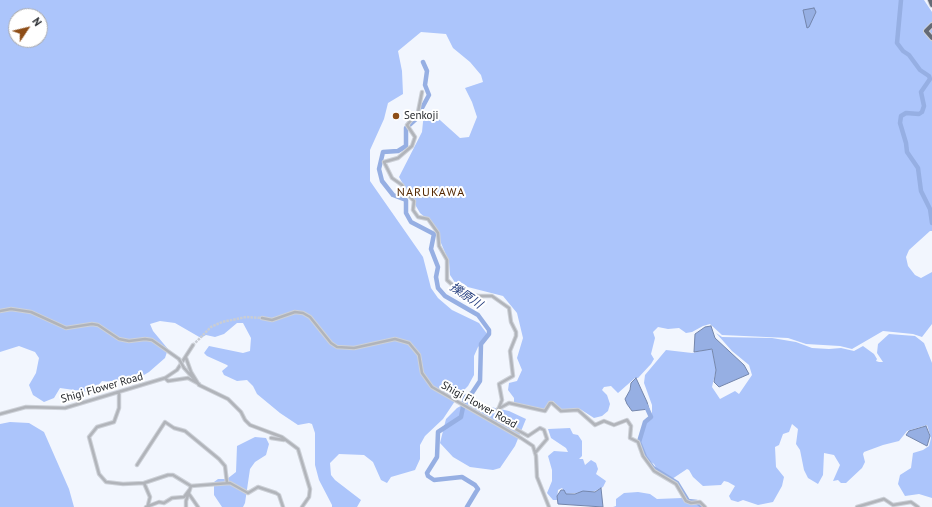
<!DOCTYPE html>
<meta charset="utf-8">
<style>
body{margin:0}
#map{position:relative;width:932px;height:507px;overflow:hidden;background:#f2f6fe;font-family:"PT Sans",sans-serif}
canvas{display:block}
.north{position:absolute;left:8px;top:8px;width:40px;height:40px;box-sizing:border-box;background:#fff;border:1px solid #a8a9ab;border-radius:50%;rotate:55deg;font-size:11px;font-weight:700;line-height:16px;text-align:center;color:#25282c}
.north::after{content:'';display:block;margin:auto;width:14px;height:18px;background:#8d4d17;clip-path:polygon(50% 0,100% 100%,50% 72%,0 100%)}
</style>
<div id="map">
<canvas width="932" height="507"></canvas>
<div class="north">N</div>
</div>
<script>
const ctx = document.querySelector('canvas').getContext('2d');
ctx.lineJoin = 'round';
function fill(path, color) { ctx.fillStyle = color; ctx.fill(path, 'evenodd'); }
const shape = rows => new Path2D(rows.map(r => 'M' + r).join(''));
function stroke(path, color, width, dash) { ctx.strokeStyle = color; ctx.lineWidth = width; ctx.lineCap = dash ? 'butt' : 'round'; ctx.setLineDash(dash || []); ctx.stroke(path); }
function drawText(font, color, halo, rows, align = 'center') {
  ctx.font = font + ' "PT Sans","Noto Sans JP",sans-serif'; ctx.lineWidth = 4; ctx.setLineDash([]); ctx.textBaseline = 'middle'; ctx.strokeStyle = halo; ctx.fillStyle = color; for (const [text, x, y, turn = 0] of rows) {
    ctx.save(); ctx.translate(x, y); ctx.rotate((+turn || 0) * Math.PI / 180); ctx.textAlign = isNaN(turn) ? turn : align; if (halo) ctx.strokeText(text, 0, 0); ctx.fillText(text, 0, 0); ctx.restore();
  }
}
fill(shape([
 [0,0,924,0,932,12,932,231,930,231,909,250,906,257,908,266,915,275,921,278,932,272,932,324,922,337,913,334,883,331,852,349,840,346,806,344,788,338,722,335,710,324,703,326,692,332,686,333,679,328,668,329,658,327,653,332,655,338,651,354,654,359,651,364,638,378,635,378,618,393,611,386,604,387,602,390,607,395,610,404,608,411,602,416,594,418,580,409,562,410,553,401,549,402,544,411,514,403,514,398,508,390,509,383,517,381,522,370,517,358,523,338,517,313,503,296,456,284,450,275,449,262,433,224,420,213,399,177,422,132,424,112,431,112,460,138,469,137,477,117,472,102,465,88,483,82,481,75,470,62,453,48,446,34,421,32,398,51,402,71,403,94,388,103,384,119,370,150,370,181,423,257,431,288,438,298,452,310,479,323,488,335,484,342,478,347,474,356,474,375,468,386,459,395,443,419,425,436,420,445,420,459,415,470,391,477,387,483,381,480,373,462,364,455,339,454,330,463,331,475,335,480,361,500,357,507,332,507,332,505,319,480,315,465,315,433,312,424,309,423,298,425,280,413,257,394,253,386,247,380,237,381,224,375,222,371,228,366,227,365,207,356,204,353,209,346,243,353,250,351,251,338,243,323,237,323,224,334,215,337,206,335,201,338,175,323,160,321,150,324,153,331,168,349,165,358,149,372,139,378,111,382,102,381,95,389,88,392,60,388,54,398,44,402,33,395,29,385,36,373,39,358,35,352,19,346,0,352],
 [16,16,40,16,40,40,16,40],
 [716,333,722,337,772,338,796,342,812,348,829,349,841,348,854,351,863,346,874,354,877,359,876,361,879,362,883,362,877,353,878,344,889,334,915,336,924,343,932,363,932,498,919,494,905,496,898,484,900,475,911,468,913,453,923,450,929,446,931,438,927,425,907,431,899,441,883,445,864,452,863,454,865,462,862,468,846,483,841,483,838,480,833,481,840,465,834,455,824,453,823,475,818,484,808,478,804,470,800,450,796,444,798,429,792,424,789,432,783,434,779,445,775,447,776,467,784,477,782,486,773,502,758,505,743,500,738,502,731,500,729,496,735,486,728,482,724,481,721,485,703,486,693,477,689,470,687,469,672,479,658,471,654,464,648,460,640,442,645,424,652,418,652,405,644,383,645,375,666,350,692,353,710,349,712,350,716,370,712,387,720,399,735,391,739,394,752,375,749,365,732,351],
 [468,402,509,411,526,419,515,446,500,468,493,470,470,467,453,457,440,443,446,419,457,408],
 [10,422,29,423,44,432,69,489,74,507,0,507,0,424],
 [570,428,573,434,578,435,582,441,582,456,579,459,583,459,585,465,591,460,596,463,598,469,596,474,606,481,603,487,595,491,566,494,562,488,558,490,557,500,553,500,547,493,552,481,552,470,548,456,554,451,568,452,566,448,551,438,548,429],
 [255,437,266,438,269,444,266,455,255,462,250,469,245,503,243,507,222,507,214,495,214,482,218,479,227,479,236,472,237,446],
 [638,492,650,494,657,499,682,498,687,503,698,504,702,507,613,507,616,506,616,499,624,493]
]), '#acc5fb');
const water = shape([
 [814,8,816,12,809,27,807,28,803,10,814,8],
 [711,326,715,338,744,365,749,374,719,387,714,382,716,370,712,349,694,352,695,334,705,327,711,326],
 [636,378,647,402,649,409,632,411,627,404,625,399,630,390,631,383,636,378],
 [926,426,930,436,927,446,906,435,909,431,926,426],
 [601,488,603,507,558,504,557,496,561,490,564,490,566,494,575,494,583,491,595,492,601,488]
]);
fill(water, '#96afe3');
stroke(water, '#7486ac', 1);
stroke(shape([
 [901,0,897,43,903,51,909,55,920,70,929,76,930,79,921,92,924,106,922,112,919,114,906,113,901,116,900,123,906,143,907,152,918,168,921,191,930,209,932,223],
 [423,62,427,71,425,85,429,95,416,119,406,128,406,146,398,151,383,152,379,169,382,181,393,195,406,200,406,213,411,222,434,234,431,249,438,267,436,277,438,288,445,296,478,315,489,330,489,334,481,344,480,381,472,393,465,397,461,417,438,432,437,457,427,473,428,476,434,480,462,477,475,485,478,489,476,492,467,507],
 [646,406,651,417,645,422,639,442,645,457,653,468,677,483,688,501,697,502,703,507]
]), '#96afe3', 4.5);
stroke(shape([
 [193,345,211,327,222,322,246,317,262,318]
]), '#c9cdd4', 2.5, [2.5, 1]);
const minor = shape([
 [422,92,418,112,407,125,415,137,412,146,398,158,384,162,392,178,402,185,407,194,414,201,413,210,418,217,428,219,438,233,439,246,447,260,447,280,459,291,478,296,492,296,509,308,511,322,516,332,516,336,510,351,513,376,499,384,502,400,498,410,498,419,528,436,540,428,544,430,547,439,535,453],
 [0,311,11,309,31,312,66,328,92,324,98,325,119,339,129,341,145,339,152,340,179,359],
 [262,318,272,320,295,312,303,313,310,317,331,343,337,347,354,348,395,339,409,343,419,355,422,373,432,387,521,438,533,446,536,456,537,477,549,507],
 [186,358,191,372,199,385,228,399,241,412,245,420,250,425,282,437,298,449,310,489,309,497,302,507],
 [184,368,195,380],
 [165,378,168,381,188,378,199,384],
 [119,392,119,408,114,422,97,427,89,437,99,474,106,482,123,484,144,483,168,475,173,475,191,486],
 [498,409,509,403,545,411,550,403,552,403,561,411,578,410,595,425,604,421,614,425,627,420,631,426,630,438,638,442,643,456,654,471,676,484,686,501,691,503,700,502,705,507],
 [0,414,26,407,65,408,165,378,177,370,193,345],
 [271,438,284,440],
 [137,465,165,422,174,428,185,431,219,459,225,466,227,483],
 [144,483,150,497,148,505],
 [189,494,198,507],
 [146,507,159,502,164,503,172,498,184,497,190,489],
 [186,507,186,501,191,486,230,483,248,493,258,487,276,493,279,495,283,507],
 [857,507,884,499,893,505,911,502,918,507]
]);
const highway = shape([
 [930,0,932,5],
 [932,25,926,31,932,38]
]);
stroke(minor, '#cdd1d8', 4.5);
stroke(highway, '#cdd1d8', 6);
stroke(minor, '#b1b4ba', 2.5);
stroke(highway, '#646a75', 4);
const minorBridge = shape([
 [179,359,184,368]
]);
stroke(minorBridge, '#cdd1d8', 4.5, []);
stroke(minorBridge, '#b1b4ba', 2.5);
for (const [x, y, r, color] of [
 [396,116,4,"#8d4d17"]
]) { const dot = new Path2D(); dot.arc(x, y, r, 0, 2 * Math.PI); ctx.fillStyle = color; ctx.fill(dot); stroke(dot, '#fff', 1.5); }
drawText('11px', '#25282c', '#fff', [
 ["Senkoji",404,116]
], 'left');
drawText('11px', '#25282c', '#fff', [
 ["Shigi Flower Road",102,388,-16],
 ["Shigi Flower Road",479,405,29]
]);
ctx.letterSpacing = '1px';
drawText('12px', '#532701', '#fff', [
 ["NARUKAWA",431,193]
]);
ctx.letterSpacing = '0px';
drawText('italic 12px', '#284180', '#fff', [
 ["擽原川",466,296,34]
]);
</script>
